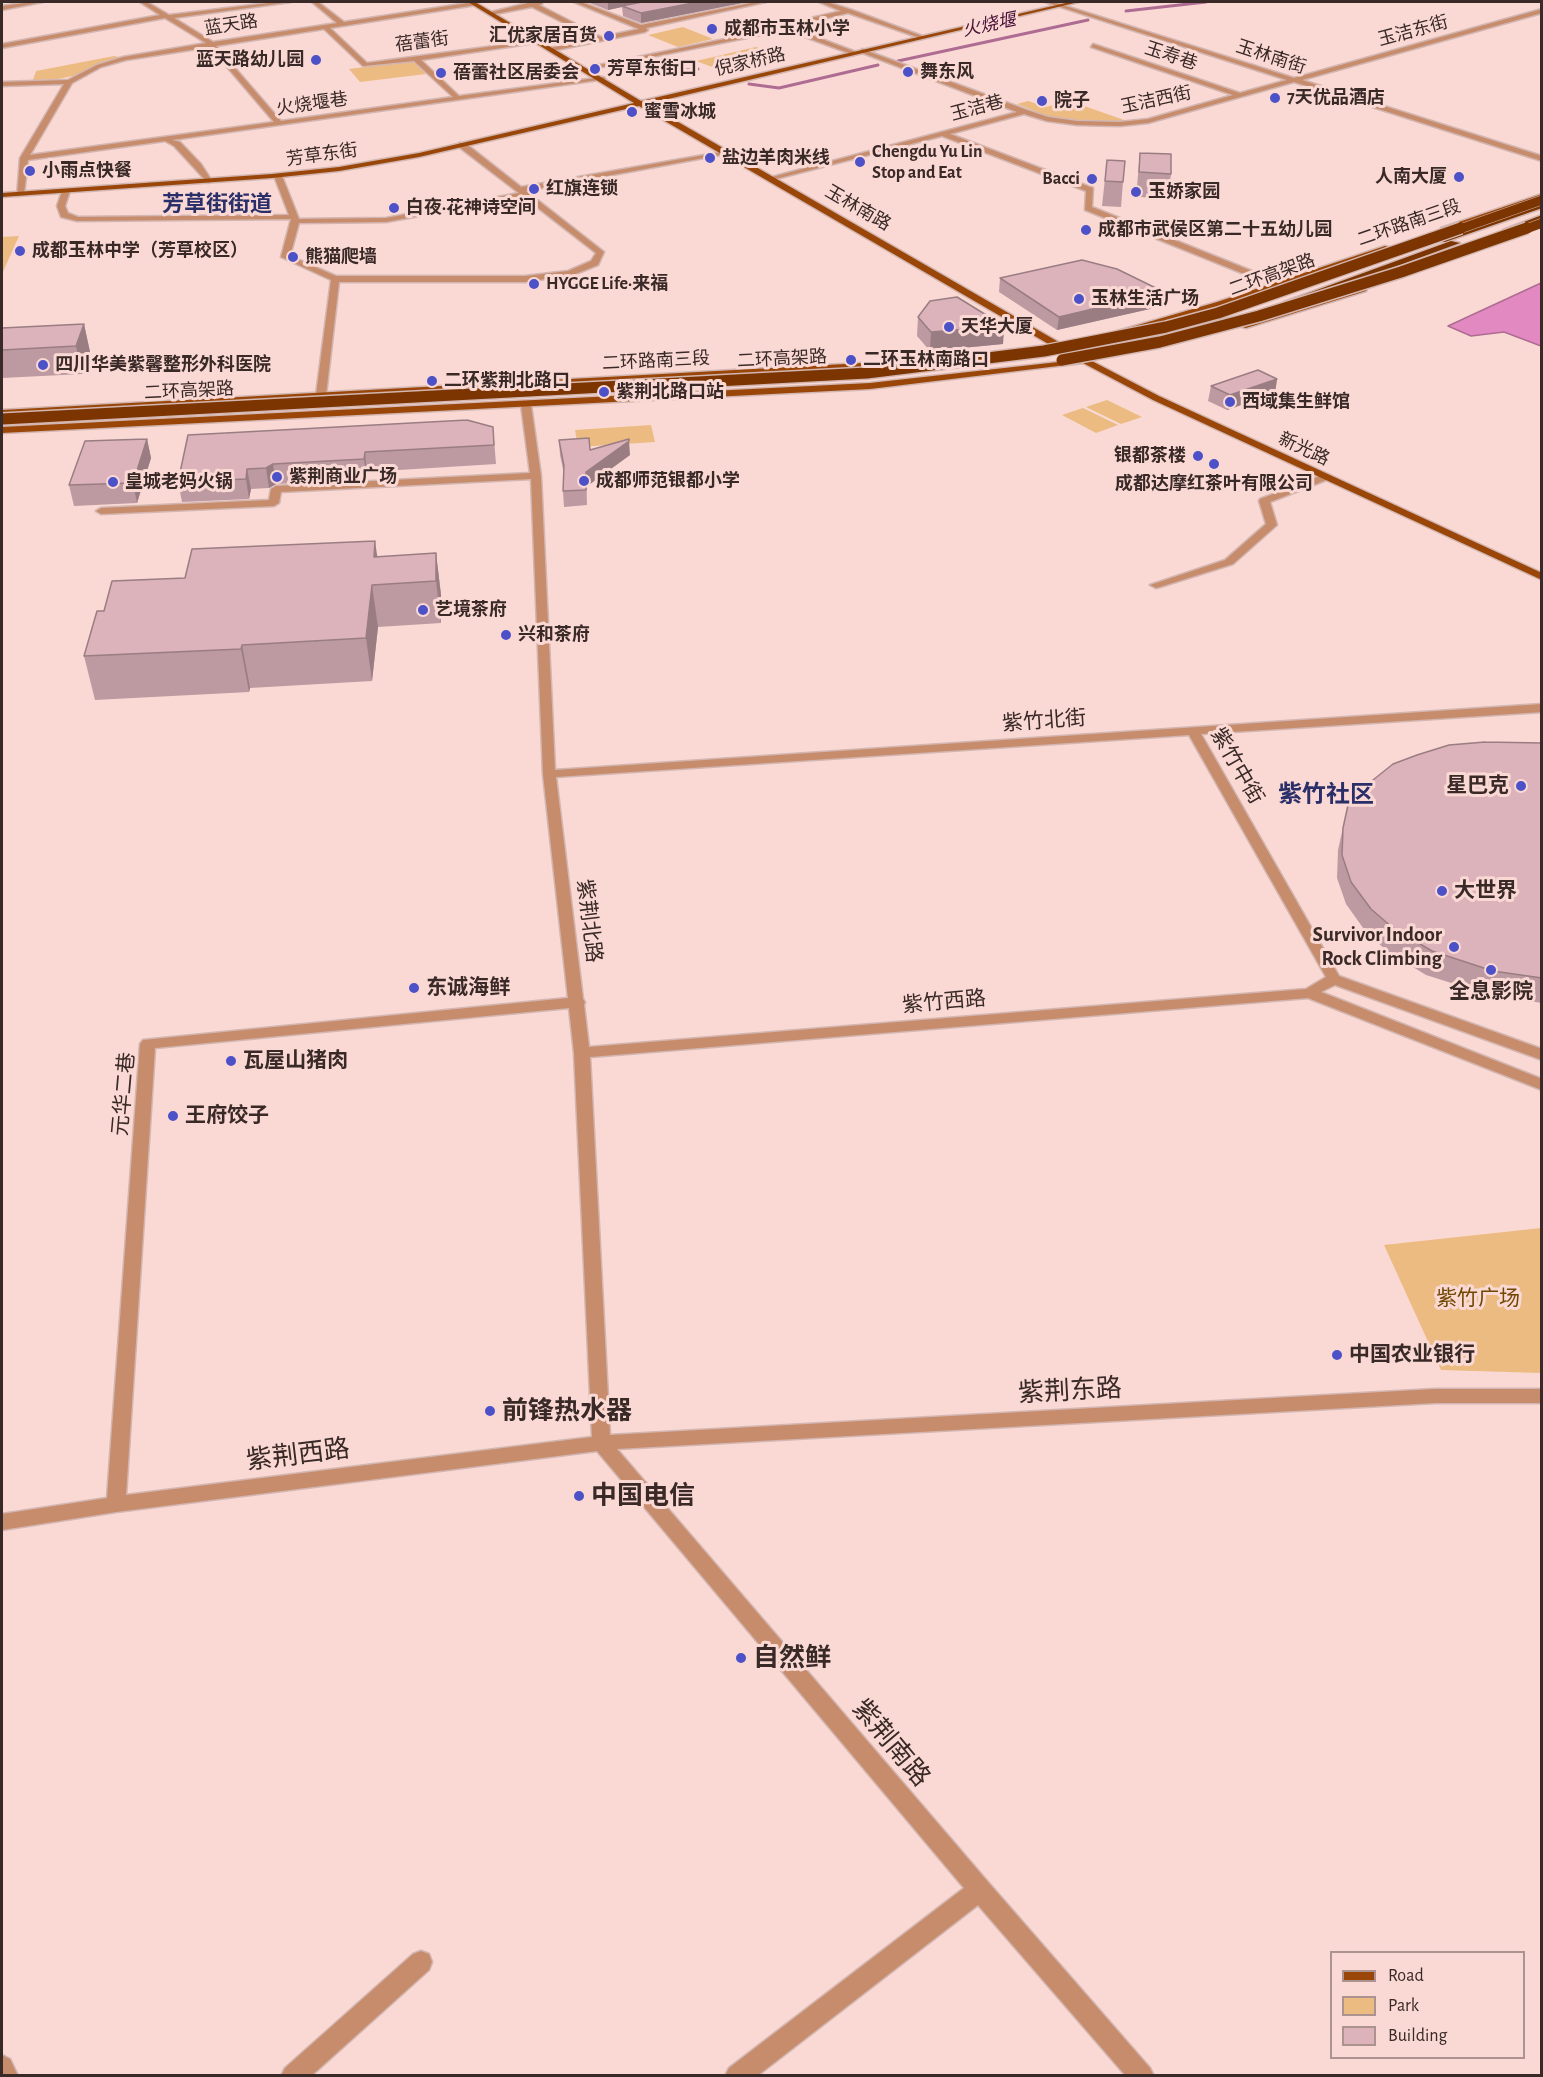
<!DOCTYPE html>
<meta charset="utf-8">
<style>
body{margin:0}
#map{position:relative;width:1543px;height:2077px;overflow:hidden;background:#fad9d4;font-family:"Alegreya Sans",sans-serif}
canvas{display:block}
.frame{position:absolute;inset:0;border:3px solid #392927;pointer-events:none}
.legend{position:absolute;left:1330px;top:1951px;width:195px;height:108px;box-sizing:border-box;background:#fad9d4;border:2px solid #ad938f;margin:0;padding:8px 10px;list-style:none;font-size:18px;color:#392927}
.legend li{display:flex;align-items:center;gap:12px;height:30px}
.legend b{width:30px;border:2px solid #ad938f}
</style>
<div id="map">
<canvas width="1543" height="2077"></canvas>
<div class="frame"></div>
<ul class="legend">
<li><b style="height:8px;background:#994608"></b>Road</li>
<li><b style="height:16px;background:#ebbb82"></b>Park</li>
<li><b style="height:16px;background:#dcb3bb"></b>Building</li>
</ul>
</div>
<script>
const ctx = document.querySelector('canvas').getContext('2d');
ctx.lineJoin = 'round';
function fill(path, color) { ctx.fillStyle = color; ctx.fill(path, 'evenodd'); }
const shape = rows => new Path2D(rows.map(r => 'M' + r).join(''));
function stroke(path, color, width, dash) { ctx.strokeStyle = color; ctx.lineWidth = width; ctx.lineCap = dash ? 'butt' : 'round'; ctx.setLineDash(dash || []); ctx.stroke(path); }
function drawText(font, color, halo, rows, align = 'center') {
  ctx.font = font + ' "Alegreya Sans","Noto Sans SC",sans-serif'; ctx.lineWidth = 6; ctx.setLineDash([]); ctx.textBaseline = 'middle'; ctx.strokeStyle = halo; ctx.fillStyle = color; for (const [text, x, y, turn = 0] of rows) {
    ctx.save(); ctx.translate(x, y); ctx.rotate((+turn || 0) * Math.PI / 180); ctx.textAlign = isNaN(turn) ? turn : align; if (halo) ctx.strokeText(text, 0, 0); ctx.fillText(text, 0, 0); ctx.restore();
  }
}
fill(shape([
 [683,27,713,39,678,47,648,35],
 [756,47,775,54,715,68,696,61],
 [114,56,119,57,77,75,58,79,33,80,36,71],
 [413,61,426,74,360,82,349,69],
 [1028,101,1046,107,1070,101,1127,121,1067,121,1047,116,1017,104],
 [19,236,2,274,2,237],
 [1107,400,1142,417,1121,424,1086,407],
 [1083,408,1118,425,1096,433,1062,415],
 [651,425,655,442,578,447,575,430],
 [1541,1228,1541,1373,1441,1370,1384,1245]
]), '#ebbb82');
const water = shape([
 [1541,283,1541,346,1504,332,1471,336,1448,326,1541,283]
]);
fill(water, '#e289c1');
stroke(water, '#af6c93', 1.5);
stroke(shape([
 [1126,11,1206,2],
 [898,61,1088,20],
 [653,72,698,69],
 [749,84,779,88,878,65]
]), '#af6c93', 3);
const minor = shape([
 [31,2,43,2,2,10,2,6,31,2],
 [140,2,147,2,169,15,277,2,291,2,174,18,213,42,337,23,312,2,318,2,344,22,474,2,476,5,330,28,367,63,539,40,542,42,421,60,459,96,603,77,606,79,172,140,180,142,201,164,212,181,208,183,174,146,165,141,28,160,24,194,17,196,20,158,64,84,2,86,2,82,68,80,97,65,123,57,206,43,165,18,2,48,2,44,160,15,140,2],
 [324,29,363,66,414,61,453,97,281,121,216,46,324,29],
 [210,47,274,122,30,155,72,83,101,67,126,60,210,47],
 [532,2,542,2,542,4,539,5,601,37,639,29,574,2,581,2,641,25,756,2,766,2,646,28,648,30,645,32,552,51,550,48,594,38,532,7,490,15,487,13,532,2],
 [819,2,827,2,852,10,925,37,920,38,848,13,790,27,856,52,854,55,786,30,602,67,599,65,783,27,785,24,841,11,819,2],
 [1045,2,1053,2,1294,78,1542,9,1542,13,1302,80,1542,156,1542,161,1294,82,1148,123,1120,126,1077,125,1047,121,1024,114,950,134,1093,188,1092,207,1282,283,1282,287,1279,288,1085,210,1086,191,942,136,772,180,768,178,1017,112,860,52,862,49,1027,110,1048,117,1077,121,1120,122,1148,119,1233,95,1091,47,1093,44,1240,93,1287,80,1045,2],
 [459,143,465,143,521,187,727,151,731,153,526,191,604,252,598,265,573,275,525,282,339,282,326,395,321,398,316,395,331,280,281,257,291,219,77,221,61,217,57,206,62,191,66,189,70,191,65,206,68,213,78,217,289,215,274,176,278,174,282,176,299,219,386,218,519,193,459,147,459,143],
 [524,197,596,253,591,261,568,271,525,276,336,276,290,256,299,223,386,222,524,197],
 [526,402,531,405,541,476,555,770,1542,704,1542,712,1201,734,1339,976,1542,1049,1542,1060,1335,985,1321,992,1542,1079,1542,1090,1308,998,590,1057,610,1435,1435,1389,1542,1389,1542,1403,1435,1403,617,1449,988,1882,1150,2068,1154,2076,1126,2076,978,1905,757,2076,725,2076,729,2068,964,1888,597,1451,116,1512,2,1530,2,1514,107,1498,140,1044,143,1040,568,998,543,774,531,479,281,492,279,503,274,506,101,514,96,511,101,508,269,500,271,489,276,486,530,473,521,405,526,402],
 [1189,735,1326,977,1306,989,589,1047,584,1005,585,1002,583,999,556,777,1189,735],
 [569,1008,574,1053,592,1437,126,1495,155,1048,569,1008],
 [1325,474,1329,475,1329,479,1270,502,1277,525,1233,564,1160,587,1156,588,1150,585,1225,560,1266,524,1259,501,1260,499,1325,474],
 [421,1951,429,1954,432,1962,429,1970,311,2076,281,2076,285,2068,413,1954,421,1951],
 [2,2055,10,2059,18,2076,2,2076,2,2055]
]);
const major = shape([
 [468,2,475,2,641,101,1070,2,1079,2,647,104,1088,359,1159,396,1542,573,1542,580,1153,400,1083,363,870,389,2,433,2,427,870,383,1076,360,639,106,419,157,339,171,272,178,2,197,2,193,272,174,339,167,419,153,634,103,468,2],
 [1542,194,1542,199,1448,230,1441,228,1542,194],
 [1385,246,1392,248,1223,306,1119,335,1114,332,1217,302,1385,246],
 [1363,286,1367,289,1366,291,1246,328,1238,326,1363,286],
 [900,361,903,362,903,366,2,416,2,410,900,361]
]);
const highway = shape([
 [1542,202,1542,208,1445,242,1436,240,1542,202],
 [1542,215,1542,221,1508,233,1503,230,1542,215],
 [1451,241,1460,243,1293,304,1285,304,1284,302,1451,241]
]);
stroke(minor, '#d3b6b1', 3);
stroke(major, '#d3b6b1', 3);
stroke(highway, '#d3b6b1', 3);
fill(minor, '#c78c6c');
fill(major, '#994608');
fill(highway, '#7c3500');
const highwayBridgeFar1 = shape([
 [1457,230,1542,200],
 [1523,230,1542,223]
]);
const highwayBridge = shape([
 [1062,360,1160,342,1259,316,1401,272,1527,228],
 [2,419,867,373,1044,351,1166,327,1218,313,1461,228]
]);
stroke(highwayBridgeFar1, '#d3b6b1', 10, []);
stroke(highwayBridge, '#d3b6b1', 14, []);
stroke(highwayBridgeFar1, '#7c3500', 9);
stroke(highwayBridge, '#7c3500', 11);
fill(shape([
 [587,2,742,2,742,3,641,23,623,16,622,7,608,10],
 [1140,153,1171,174,1168,198,1136,197],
 [1107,160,1123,182,1121,207,1102,206],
 [1000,278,1164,292,1163,306,1057,330,999,292],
 [918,317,1004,326,1003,344,930,351,917,336],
 [84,324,90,352,82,374,2,378,2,328],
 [1277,379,1275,393,1227,410,1208,401,1211,386],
 [493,427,496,464,367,472,367,479,276,484,269,488,251,489,249,499,182,502,178,482,188,435],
 [147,439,151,458,137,503,74,506,69,485],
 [559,440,590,450,630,455,586,487,587,505,564,507,563,491,564,474,560,455],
 [436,553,441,595,441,623,378,627,372,681,250,688,249,692,95,700,84,656,185,578,377,557],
 [1542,743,1542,1003,1486,994,1426,975,1387,951,1366,932,1346,904,1337,878,1338,850,1348,805]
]), '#bd9aa1');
fill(shape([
 [608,2,655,2,622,6,622,7,608,10],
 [698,2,742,2,742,3,641,23,641,13],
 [1164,292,1163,306,1057,330,1059,317],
 [84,324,90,352,82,374,76,346],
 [1004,326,1003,344,930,351,931,332],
 [1277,379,1275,393,1227,410,1230,395],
 [147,439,151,458,137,503,133,483],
 [629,441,630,455,586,487,587,505,586,472],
 [365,452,367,472,367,479,364,459],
 [273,464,276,484,269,488,266,468],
 [247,469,251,489,249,499,246,479],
 [375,541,381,582,374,557],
 [436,553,441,595,441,623,436,581],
 [372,585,378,627,372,681,366,638],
 [242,645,250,688,249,692,241,649]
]), '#9a7d83');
const building = shape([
 [642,2,698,2,641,13,622,6,642,2],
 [1140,153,1171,154,1171,174,1139,172,1140,153],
 [1107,160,1125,161,1123,182,1105,181,1107,160],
 [1082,260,1117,269,1164,292,1059,317,1000,278,1082,260],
 [957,297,1004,326,931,332,918,317,930,301,957,297],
 [84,324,76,346,2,350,2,328,84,324],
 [1258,370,1277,379,1230,395,1211,386,1258,370],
 [467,420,493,427,494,445,365,452,364,459,273,464,266,468,247,469,246,479,178,482,188,435,467,420],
 [589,438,590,450,629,439,629,441,586,472,586,490,563,491,564,466,559,440,589,438],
 [147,439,133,483,69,485,85,441,147,439],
 [375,541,374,557,436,553,436,581,372,585,366,638,242,645,241,649,84,656,97,611,104,611,112,581,185,578,192,549,375,541],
 [1485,742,1542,743,1542,978,1493,971,1432,951,1393,928,1371,909,1351,882,1342,855,1343,828,1348,805,1368,784,1393,764,1417,755,1449,745,1485,742]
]);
fill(building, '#dcb3bb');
stroke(building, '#9a7d83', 1.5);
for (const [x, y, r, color] of [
 [712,29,6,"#4c51c7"],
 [609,36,6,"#4c51c7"],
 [316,60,6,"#4c51c7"],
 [595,69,6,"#4c51c7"],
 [908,72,6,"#4c51c7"],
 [441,73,6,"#4c51c7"],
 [1275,98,6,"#4c51c7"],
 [1042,101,6,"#4c51c7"],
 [632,112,6,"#4c51c7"],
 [710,158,6,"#4c51c7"],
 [860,162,6,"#4c51c7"],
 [30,171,6,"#4c51c7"],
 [1459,177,6,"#4c51c7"],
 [1092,179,6,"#4c51c7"],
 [534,189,6,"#4c51c7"],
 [1136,192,6,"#4c51c7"],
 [394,208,6,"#4c51c7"],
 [1086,230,6,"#4c51c7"],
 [20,251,6,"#4c51c7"],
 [293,257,6,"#4c51c7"],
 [534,284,6,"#4c51c7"],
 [1079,299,6,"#4c51c7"],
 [949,327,6,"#4c51c7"],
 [851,360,6,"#4c51c7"],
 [43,365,6,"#4c51c7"],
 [432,381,6,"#4c51c7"],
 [604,392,6,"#4c51c7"],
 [1230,402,6,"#4c51c7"],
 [1198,456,6,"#4c51c7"],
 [1214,464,6,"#4c51c7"],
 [277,477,6,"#4c51c7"],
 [584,481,6,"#4c51c7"],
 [113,482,6,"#4c51c7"],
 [423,610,6,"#4c51c7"],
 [506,635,6,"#4c51c7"],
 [1521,786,6,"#4c51c7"],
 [1442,891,6,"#4c51c7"],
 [1454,947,6,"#4c51c7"],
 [1491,970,6,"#4c51c7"],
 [414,988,6,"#4c51c7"],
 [231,1061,6,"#4c51c7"],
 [173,1116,6,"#4c51c7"],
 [1337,1355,6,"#4c51c7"],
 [490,1411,6,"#4c51c7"],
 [579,1496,6,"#4c51c7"],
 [741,1658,6,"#4c51c7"]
]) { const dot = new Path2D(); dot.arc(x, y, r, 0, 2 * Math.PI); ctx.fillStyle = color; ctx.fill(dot); stroke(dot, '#fad9d4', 2); }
drawText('18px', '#392927', '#fad9d4', [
 ["蓝天路",231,25,-9],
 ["玉洁东街",1413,31,-15],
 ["蓓蕾街",422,42,-8],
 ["玉寿巷",1171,56,18],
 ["玉林南街",1271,57,18],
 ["倪家桥路",750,62,-13],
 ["玉洁西街",1156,100,-12],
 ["火烧堰巷",312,104,-8],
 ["玉洁巷",977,108,-15],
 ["芳草东街",322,155,-8],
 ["玉林南路",858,208,30],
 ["二环路南三段",1409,223,-19],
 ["二环高架路",1272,275,-20],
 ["二环高架路",782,359,-3],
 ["二环路南三段",656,361,-3],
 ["二环高架路",189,391,-3],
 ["新光路",1304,449,25]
]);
drawText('italic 18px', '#471036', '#fad9d4', [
 ["火烧堰",989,25,-12]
]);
drawText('bold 18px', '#392927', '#fad9d4', [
 ["成都市玉林小学",724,29],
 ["汇优家居百货",597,36,"right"],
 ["蓝天路幼儿园",304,60,"right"],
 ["芳草东街口",607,69],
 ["舞东风",920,72],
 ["蓓蕾社区居委会",453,73],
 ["7天优品酒店",1287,98],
 ["院子",1054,101],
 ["蜜雪冰城",644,112],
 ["Chengdu Yu Lin",872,152],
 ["Stop and Eat",872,173],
 ["盐边羊肉米线",722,158],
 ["小雨点快餐",42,171],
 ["人南大厦",1447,177,"right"],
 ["Bacci",1080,179,"right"],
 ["红旗连锁",546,189],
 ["玉娇家园",1148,192],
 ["白夜·花神诗空间",406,208],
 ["成都市武侯区第二十五幼儿园",1098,230],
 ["成都玉林中学（芳草校区）",32,251],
 ["熊猫爬墙",305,257],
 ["HYGGE Life·来福",546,284],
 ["玉林生活广场",1091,299],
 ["天华大厦",961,327],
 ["二环玉林南路口",863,360],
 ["四川华美紫馨整形外科医院",55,365],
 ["二环紫荆北路口",444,381],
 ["紫荆北路口站",616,392],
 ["西域集生鲜馆",1242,402],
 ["银都茶楼",1186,456,"right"],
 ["紫荆商业广场",289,477],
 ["成都师范银都小学",596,481],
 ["皇城老妈火锅",125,482],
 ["成都达摩红茶叶有限公司",1214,484,"center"],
 ["艺境茶府",435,610],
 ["兴和茶府",518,635]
], 'left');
drawText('21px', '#392927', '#fad9d4', [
 ["紫竹北街",1044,721,-4],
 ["紫竹中街",1237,766,60],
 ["紫荆北路",589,921,83],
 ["紫竹西路",944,1002,-5],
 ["元华二巷",124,1094,-85]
]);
drawText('bold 21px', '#392927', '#fad9d4', [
 ["星巴克",1509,786,"right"],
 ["大世界",1454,891],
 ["Survivor Indoor",1442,935,"right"],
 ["Rock Climbing",1442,959,"right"],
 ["东诚海鲜",426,988],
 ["全息影院",1491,992,"center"],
 ["瓦屋山猪肉",243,1061],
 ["王府饺子",185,1116],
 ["中国农业银行",1349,1355]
], 'left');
drawText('21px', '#724800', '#fad9d4', [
 ["紫竹广场",1478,1299]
]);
drawText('bold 22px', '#2a2f69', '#fad9d4', [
 ["芳草街街道",217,204]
]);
drawText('bold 24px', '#2a2f69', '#fad9d4', [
 ["紫竹社区",1326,795]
]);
drawText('26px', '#392927', '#fad9d4', [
 ["紫荆东路",1070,1391,-3],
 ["紫荆西路",298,1455,-7],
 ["紫荆南路",891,1743,50]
]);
drawText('bold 26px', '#392927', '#fad9d4', [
 ["前锋热水器",502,1411],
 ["中国电信",591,1496],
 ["自然鲜",753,1658]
], 'left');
</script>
